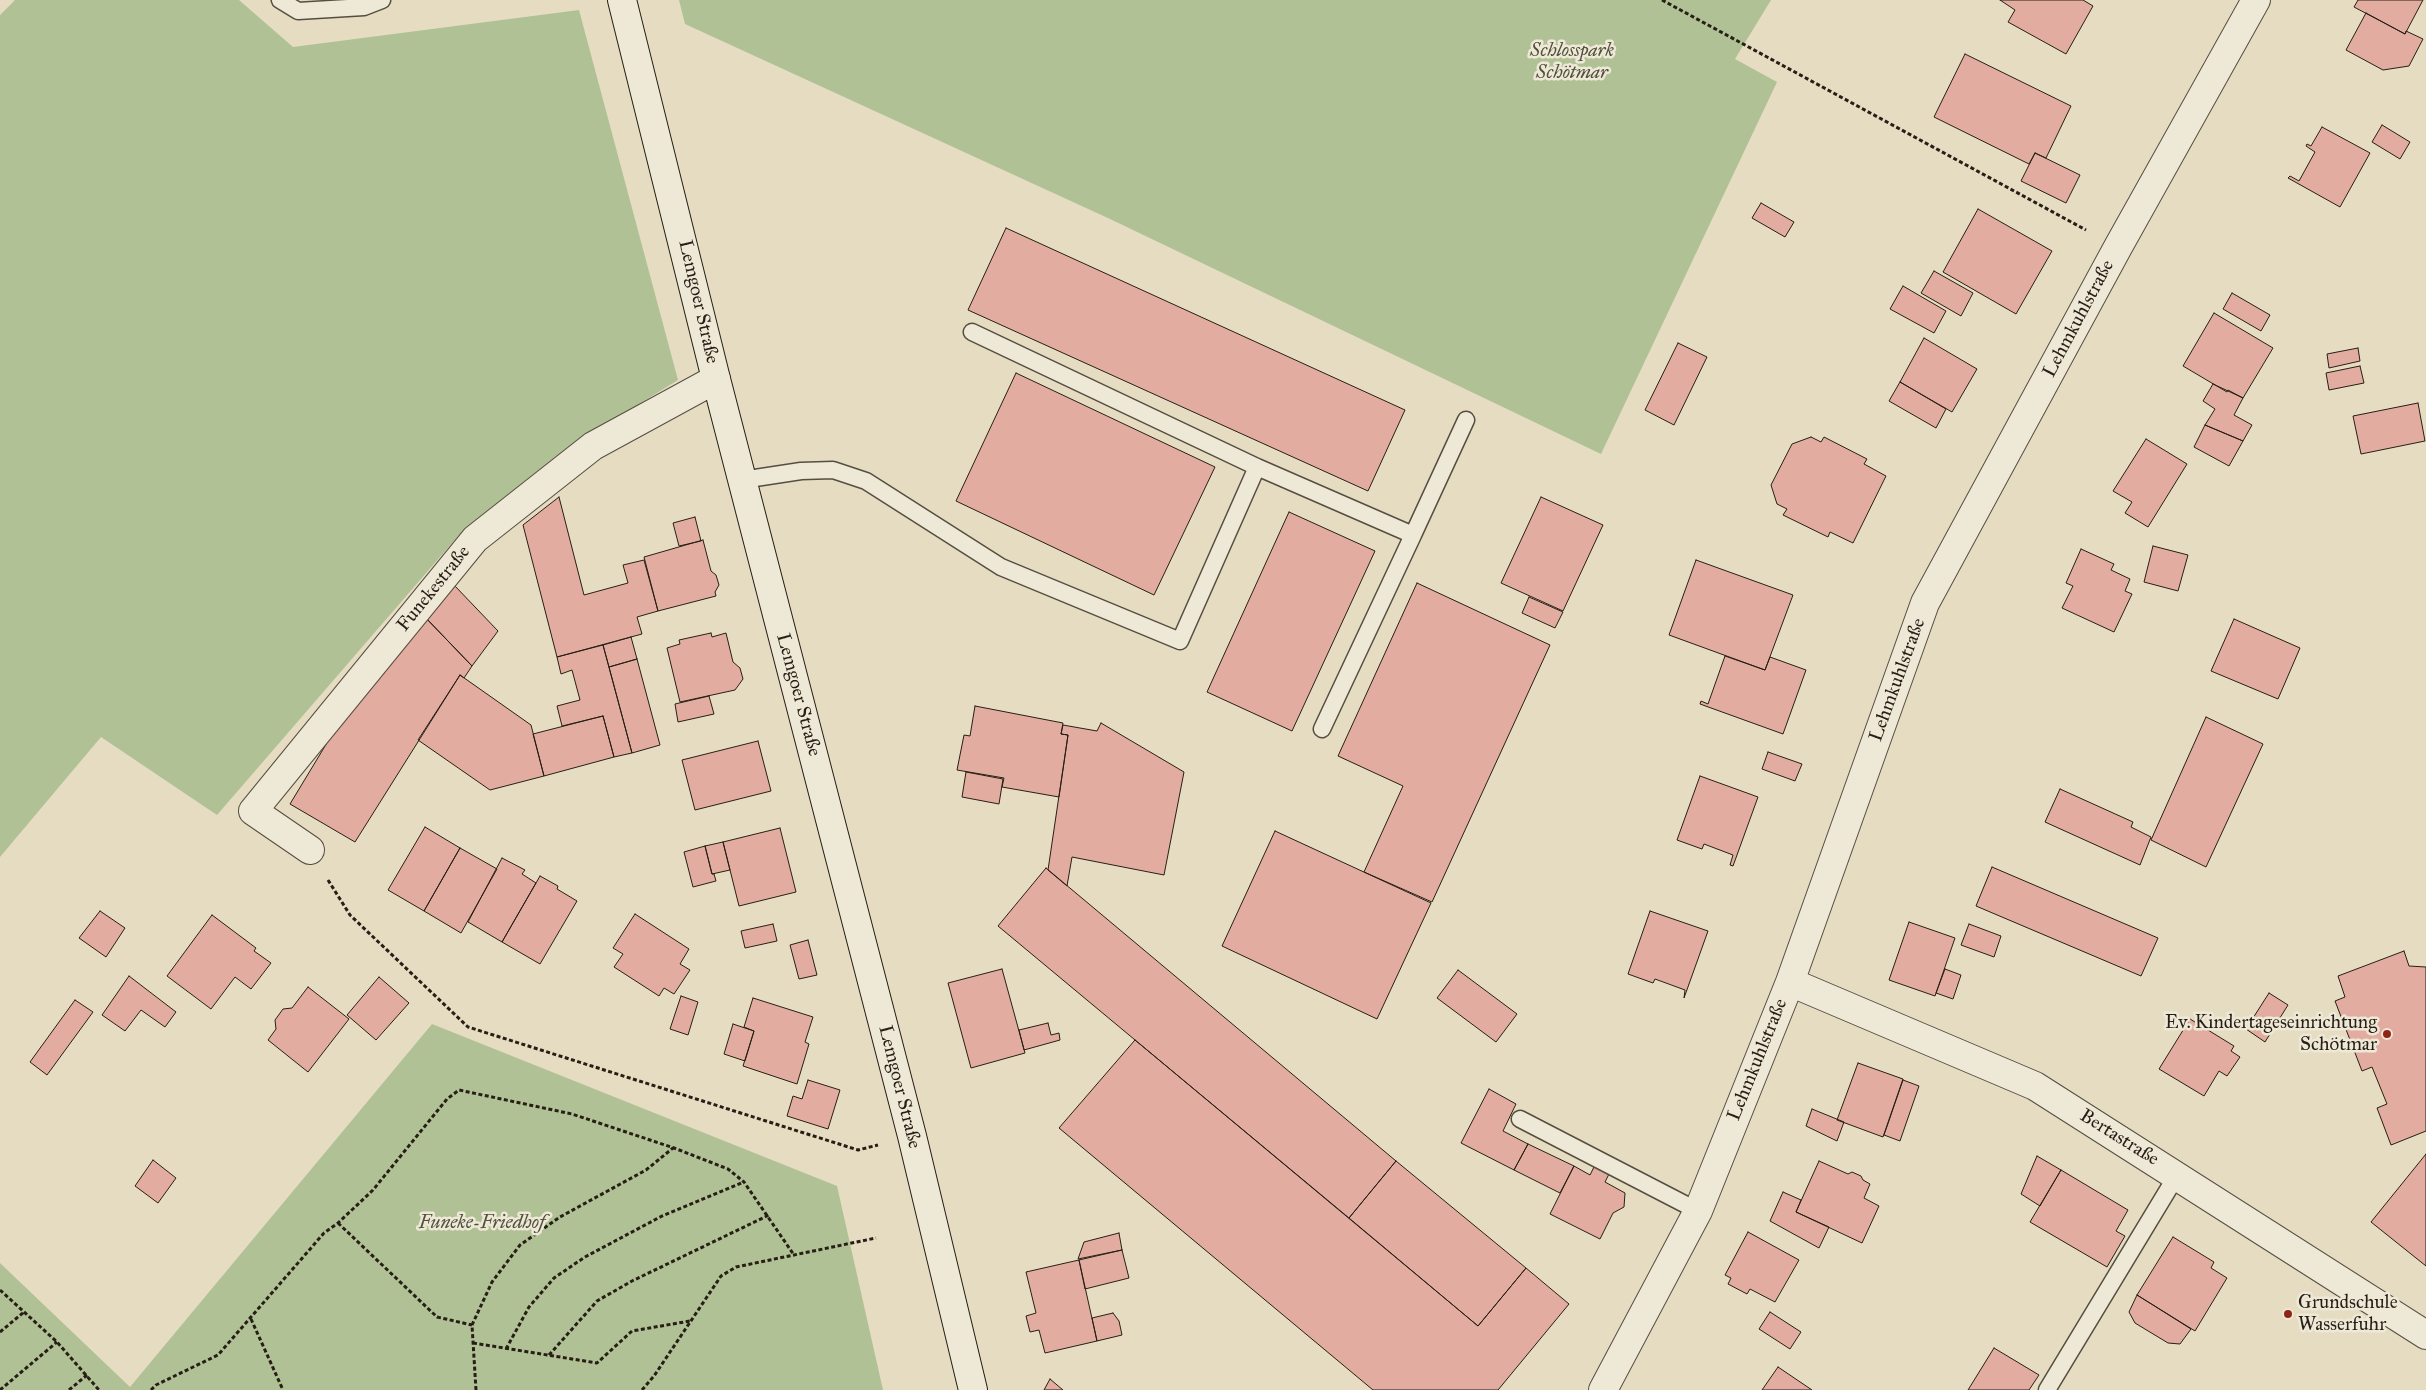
<!DOCTYPE html>
<meta charset="utf-8">
<style>
body{margin:0}
canvas{display:block;background:#e5dcc2}
</style>
<canvas width="2426" height="1390"></canvas>
<script>
const ctx = document.querySelector('canvas').getContext('2d');
ctx.lineJoin = 'round';
function fill(path, color) { ctx.fillStyle = color; ctx.fill(path, 'evenodd'); }
const shape = rows => new Path2D(rows.map(r => 'M' + r).join(''));
function stroke(path, color, width, dash) { ctx.strokeStyle = color; ctx.lineWidth = width; ctx.lineCap = dash ? 'butt' : 'round'; ctx.setLineDash(dash || []); ctx.stroke(path); }
function drawText(font, color, halo, rows, align = 'center') {
  ctx.font = font + ' "IM FELL Great Primer",serif'; ctx.lineWidth = 5; ctx.setLineDash([]); ctx.textBaseline = 'middle'; ctx.strokeStyle = halo; ctx.fillStyle = color; for (const [text, x, y, turn = 0] of rows) {
    ctx.save(); ctx.translate(x, y); ctx.rotate((+turn || 0) * Math.PI / 180); ctx.textAlign = isNaN(turn) ? turn : align; if (halo) ctx.strokeText(text, 0, 0); ctx.fillText(text, 0, 0); ctx.restore();
  }
}
fill(shape([
 [15,0,239,0,293,47,579,10,678,380,587,436,465,528,217,815,101,737,0,857,0,15],
 [679,0,1771,0,1735,59,1777,82,1601,454,1110,219,685,24],
 [432,1024,837,1186,883,1390,0,1390,0,1263,130,1387]
]), '#b1c196');
const building = shape([
 [2000,0,2083,0,2093,6,2066,54,2008,22,2015,10,2000,0],
 [2358,0,2423,0,2405,34,2354,7,2358,0],
 [2366,13,2405,34,2406,31,2423,39,2409,66,2383,70,2346,50,2366,13],
 [1965,54,2071,106,2046,158,2035,153,2029,164,1934,117,1965,54],
 [2382,125,2410,142,2400,159,2372,142,2382,125],
 [2322,127,2370,153,2340,207,2288,178,2290,176,2299,181,2315,152,2306,146,2307,144,2311,146,2322,127],
 [2035,153,2080,175,2066,203,2021,181,2035,153],
 [1761,203,1794,222,1785,237,1752,218,1761,203],
 [1978,209,2052,251,2016,314,1943,272,1978,209],
 [1006,228,1405,410,1368,491,968,310,1006,228],
 [1934,271,1973,293,1961,316,1921,293,1934,271],
 [1903,286,1946,311,1934,333,1890,309,1903,286],
 [2232,293,2270,315,2261,331,2223,309,2232,293],
 [2214,313,2273,348,2243,398,2228,390,2227,392,2183,366,2214,313],
 [1924,338,1977,369,1952,412,1900,382,1924,338],
 [1678,343,1707,357,1674,425,1645,410,1678,343],
 [2358,348,2360,361,2329,368,2327,354,2358,348],
 [2360,366,2364,383,2329,390,2326,373,2360,366],
 [1016,373,1215,467,1154,595,956,501,1016,373],
 [1900,382,1946,409,1936,428,1889,401,1900,382],
 [2213,384,2243,398,2234,415,2252,425,2243,441,2205,425,2215,409,2203,401,2213,384],
 [2418,403,2425,441,2361,454,2353,416,2418,403],
 [2205,425,2243,441,2229,466,2194,447,2205,425],
 [1811,437,1821,442,1824,437,1867,459,1864,464,1886,476,1853,543,1830,532,1828,537,1783,515,1787,509,1777,504,1771,485,1792,444,1811,437],
 [2146,439,2187,464,2148,527,2125,513,2132,502,2113,491,2146,439],
 [559,497,584,595,628,583,623,565,644,560,658,611,637,617,642,634,557,657,523,525,559,497],
 [1541,497,1603,525,1563,611,1501,583,1541,497],
 [1289,512,1375,551,1292,731,1207,692,1289,512],
 [695,517,701,541,679,546,673,523,695,517],
 [703,540,711,571,716,575,719,585,715,592,716,596,658,611,644,557,703,540],
 [2153,546,2188,555,2178,591,2144,582,2153,546],
 [2081,549,2114,564,2111,570,2130,579,2125,591,2132,594,2114,632,2062,608,2073,586,2066,583,2081,549],
 [1696,560,1793,595,1765,670,1669,635,1696,560],
 [1417,583,1550,645,1432,902,1364,872,1403,786,1338,756,1417,583],
 [454,585,498,631,472,666,423,615,454,585],
 [1529,597,1563,612,1555,628,1522,613,1529,597],
 [423,615,472,666,464,678,460,675,355,842,290,804,348,708,423,615],
 [2234,619,2300,648,2278,699,2211,671,2234,619],
 [711,633,712,637,726,633,733,662,740,668,743,679,735,690,680,702,667,648,680,644,679,640,711,633],
 [631,637,637,659,609,667,603,645,631,637],
 [603,645,632,753,614,757,603,716,562,726,557,706,580,700,572,670,561,674,557,657,603,645],
 [1725,656,1765,670,1770,657,1806,670,1783,734,1700,704,1701,701,1708,704,1725,656],
 [637,659,660,745,632,753,609,667,637,659],
 [460,675,531,725,544,776,490,790,418,740,460,675],
 [709,696,714,714,678,722,675,704,709,696],
 [975,706,1063,723,1061,734,1068,735,1059,797,1002,787,1004,778,957,770,964,735,970,736,975,706],
 [603,716,614,757,544,776,533,734,603,716],
 [2206,717,2263,744,2206,867,2151,840,2206,717],
 [1101,723,1184,772,1164,875,1072,857,1067,886,1048,870,1068,735,1061,734,1063,725,1097,731,1101,723],
 [758,741,771,791,695,810,682,760,758,741],
 [1768,752,1802,764,1795,781,1762,769,1768,752],
 [966,772,1003,779,999,804,962,797,966,772],
 [1700,776,1758,797,1733,866,1730,865,1733,855,1704,844,1702,849,1677,840,1700,776],
 [2060,789,2133,822,2131,827,2151,837,2140,865,2045,822,2060,789],
 [425,827,460,848,424,911,388,890,425,827],
 [780,828,796,892,739,906,723,842,780,828],
 [1275,831,1431,903,1377,1019,1222,946,1275,831],
 [723,842,730,870,712,874,705,846,723,842],
 [705,846,712,874,714,874,716,881,693,887,684,852,705,846],
 [460,848,497,869,461,933,424,911,460,848],
 [502,858,525,870,522,874,536,883,502,942,468,922,502,858],
 [1992,867,2158,938,2141,976,1976,906,1992,867],
 [1046,868,1396,1161,1349,1218,998,926,1046,868],
 [540,876,558,886,557,889,577,901,540,964,502,942,540,876],
 [100,911,125,928,106,957,79,938,100,911],
 [1650,911,1708,931,1684,998,1685,990,1655,979,1653,983,1628,974,1650,911],
 [635,914,689,949,680,964,690,970,674,994,664,988,659,996,614,967,623,954,613,948,635,914],
 [212,915,256,948,254,951,271,963,251,989,235,977,211,1009,167,976,212,915],
 [1909,922,1955,938,1935,996,1889,980,1909,922],
 [773,924,777,941,745,948,741,931,773,924],
 [1969,924,2001,936,1994,957,1961,945,1969,924],
 [808,940,817,975,799,979,790,945,808,940],
 [2404,951,2409,966,2426,967,2426,1131,2391,1145,2377,1108,2387,1104,2372,1067,2362,1071,2335,1001,2345,997,2338,976,2404,951],
 [1002,969,1025,1053,971,1068,948,983,1002,969],
 [1945,969,1961,975,1953,999,1936,993,1945,969],
 [1458,970,1517,1014,1496,1042,1437,998,1458,970],
 [129,976,176,1012,165,1027,141,1010,125,1031,102,1015,129,976],
 [379,977,409,1003,376,1040,347,1015,379,977],
 [308,987,349,1019,308,1072,268,1040,276,1029,275,1020,283,1009,292,1008,308,987],
 [2269,993,2288,1005,2265,1042,2246,1029,2269,993],
 [681,996,698,1002,688,1035,670,1029,681,996],
 [753,998,813,1017,805,1042,809,1044,797,1084,743,1066,754,1031,744,1027,753,998],
 [75,1000,93,1012,47,1075,30,1062,75,1000],
 [2190,1019,2234,1046,2231,1051,2240,1057,2227,1076,2219,1071,2204,1096,2159,1069,2190,1019],
 [1048,1023,1051,1035,1059,1033,1060,1040,1024,1050,1019,1030,1048,1023],
 [733,1024,754,1031,745,1061,724,1054,733,1024],
 [1135,1040,1478,1326,1526,1268,1569,1304,1498,1390,1373,1390,1059,1128,1135,1040],
 [1858,1063,1903,1079,1883,1137,1837,1120,1858,1063],
 [808,1080,840,1090,828,1129,787,1116,793,1096,802,1099,808,1080],
 [1903,1080,1919,1086,1900,1141,1884,1135,1903,1080],
 [1489,1089,1516,1104,1503,1131,1528,1144,1514,1170,1461,1143,1489,1089],
 [1812,1109,1844,1122,1837,1141,1806,1126,1812,1109],
 [1528,1144,1574,1166,1560,1193,1514,1170,1528,1144],
 [2426,1154,2426,1266,2371,1222,2426,1154],
 [2037,1156,2061,1170,2040,1206,2021,1194,2037,1156],
 [153,1160,176,1178,158,1203,135,1186,153,1160],
 [1396,1161,1526,1268,1478,1326,1349,1218,1396,1161],
 [1819,1161,1848,1174,1852,1172,1861,1176,1863,1180,1870,1184,1864,1198,1879,1206,1862,1243,1796,1212,1819,1161],
 [1596,1163,1611,1170,1605,1182,1625,1193,1624,1207,1613,1213,1600,1239,1550,1214,1574,1166,1590,1175,1596,1163],
 [2061,1170,2128,1210,2116,1231,2125,1236,2107,1267,2030,1222,2061,1170],
 [1783,1192,1801,1200,1796,1212,1829,1227,1819,1248,1770,1221,1783,1192],
 [1748,1232,1799,1260,1775,1302,1750,1289,1747,1294,1728,1284,1731,1278,1725,1275,1748,1232],
 [1119,1233,1122,1250,1078,1259,1084,1242,1119,1233],
 [2173,1237,2214,1262,2211,1268,2227,1278,2195,1331,2137,1295,2173,1237],
 [1122,1250,1129,1278,1085,1289,1079,1260,1122,1250],
 [1079,1260,1097,1341,1045,1353,1039,1330,1030,1332,1026,1316,1036,1313,1026,1272,1079,1260],
 [2137,1295,2191,1329,2180,1344,2168,1343,2135,1323,2129,1312,2137,1295],
 [1770,1312,1801,1332,1790,1349,1759,1329,1770,1312],
 [1113,1313,1119,1321,1122,1335,1097,1341,1092,1318,1113,1313],
 [1994,1348,2039,1375,2029,1390,1968,1390,1994,1348],
 [1778,1367,1812,1390,1762,1390,1778,1367],
 [1050,1379,1063,1390,1044,1390,1050,1379]
]);
fill(building, '#e3aca0');
stroke(building, '#271f15', 1);
const lane = shape([
 [280,0,298,11,364,7,382,0],
 [1257,467,1413,535,1466,420],
 [742,480,801,471,833,470,866,481,1001,567,1180,641,1257,467,972,332],
 [1322,729,1413,535],
 [1520,1119,1698,1211],
 [2047,1390,2177,1175]
]);
const street = shape([
 [310,850,253,811,475,539,593,446,716,379],
 [1790,982,2035,1086,2426,1335],
 [1603,1390,1698,1211,1790,982,1925,603,2118,247,2256,0]
]);
const secondary = shape([
 [622,0,716,379,912,1136,973,1390]
]);
stroke(lane, '#564e40', 19);
stroke(street, '#564e40', 30);
stroke(secondary, '#271f15', 30);
stroke(shape([
 [1662,0,2086,230],
 [328,880,350,915,468,1027,858,1150,878,1145],
 [338,1223,437,1317,472,1325],
 [0,1290,57,1342,99,1390],
 [251,1319,283,1390],
 [0,1332,24,1312],
 [473,1343,597,1363,632,1331,690,1321],
 [506,1349,529,1307,554,1278,585,1257,662,1216,744,1182],
 [549,1355,597,1301,632,1281,769,1215],
 [0,1390,57,1342],
 [69,1390,87,1375],
 [151,1390,156,1385,218,1355,324,1233,338,1223,373,1190,447,1099,459,1090,572,1114,674,1148,728,1169,744,1182,794,1255],
 [476,1390,472,1325,492,1282,520,1245,560,1217,646,1170,673,1148],
 [642,1390,654,1376,721,1276,736,1267,876,1238]
]), '#271f15', 3, [4, 2.5]);
stroke(lane, '#eee8d7', 16);
stroke(street, '#eee8d7', 28);
stroke(secondary, '#eee8d7', 28);
for (const [x, y, r, color] of [
 [2387,1034,5,"#8f2418"],
 [2288,1314,5,"#8f2418"]
]) { const dot = new Path2D(); dot.arc(x, y, r, 0, 2 * Math.PI); ctx.fillStyle = color; ctx.fill(dot); stroke(dot, '#eee8d7', 2); }
drawText('italic 19px', '#50503c', '#eee8d7', [
 ["Schlosspark",1572,51],
 ["Schötmar",1572,73],
 ["Funeke-Friedhof",482,1223]
]);
drawText('19px', '#271f15', '#eee8d7', [
 ["Lemgoer Straße",698,302,77],
 ["Lehmkuhlstraße",2079,319,-62],
 ["Funekestraße",434,589,-51],
 ["Lehmkuhlstraße",1898,680,-70],
 ["Lemgoer Straße",798,695,75],
 ["Lehmkuhlstraße",1758,1060,-68],
 ["Lemgoer Straße",899,1087,76],
 ["Bertastraße",2119,1138,32]
]);
drawText('19px', '#271f15', '#eee8d7', [
 ["Ev. Kindertageseinrichtung",2377,1023],
 ["Schötmar",2377,1045],
 ["Grundschule",2298,1303,"left"],
 ["Wasserfuhr",2298,1325,"left"]
], 'right');
</script>
